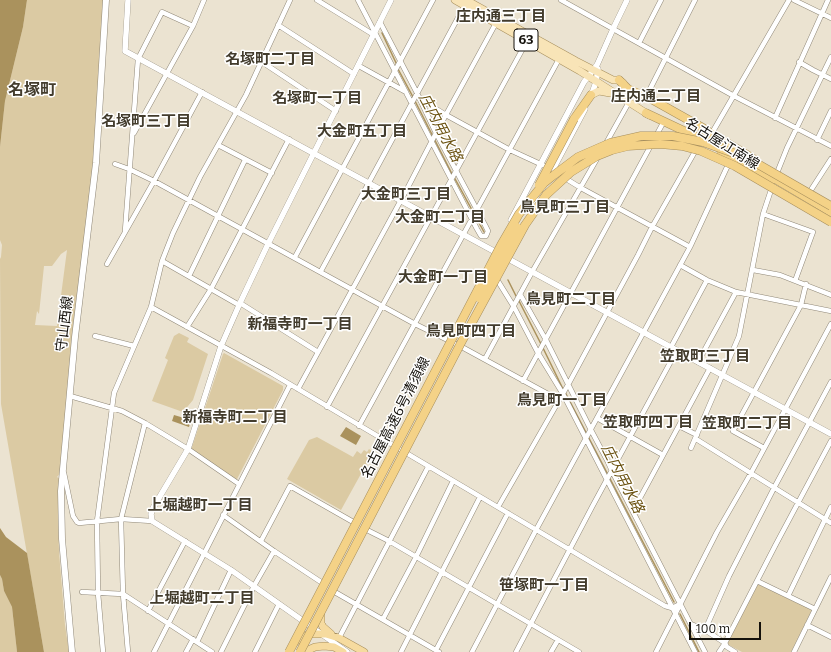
<!DOCTYPE html>
<meta charset="utf-8">
<style>
body{margin:0}
#map{position:relative;width:831px;height:652px;overflow:hidden;background:#ebe3d1;font-family:Bitter,serif}
canvas{display:block}
.scale{position:absolute;left:689px;top:622px;width:72px;height:18px;box-sizing:border-box;border:2px solid #14110b;border-top:0;padding-left:5px;font-size:12px;line-height:14px;white-space:nowrap;color:#14110b;-webkit-text-stroke:3px #fff;paint-order:stroke}
</style>
<div id="map">
<canvas width="831" height="652"></canvas>
<div class="scale">100 m</div>
</div>
<script>
const ctx = document.querySelector('canvas').getContext('2d');
ctx.lineJoin = 'round';
function fill(path, color) { ctx.fillStyle = color; ctx.fill(path, 'evenodd'); }
const shape = rows => new Path2D(rows.map(r => 'M' + r).join(''));
function stroke(path, color, width, dash) { ctx.strokeStyle = color; ctx.lineWidth = width; ctx.lineCap = dash ? 'butt' : 'round'; ctx.setLineDash(dash || []); ctx.stroke(path); }
function drawText(font, color, halo, rows, align = 'center') {
  ctx.font = font + ' Bitter,"Noto Sans JP",serif'; ctx.lineWidth = 3; ctx.setLineDash([]); ctx.textBaseline = 'middle'; ctx.strokeStyle = halo; ctx.fillStyle = color; for (const [text, x, y, turn = 0] of rows) {
    ctx.save(); ctx.translate(x, y); ctx.rotate((+turn || 0) * Math.PI / 180); ctx.textAlign = isNaN(turn) ? turn : align; if (halo) ctx.strokeText(text, 0, 0); ctx.fillText(text, 0, 0); ctx.restore();
  }
}
fill(shape([
 [27,0,106,0,98,141,63,470,57,477,60,479,58,503,59,552,65,625,69,652,44,652,1,404,0,259,1,257,2,245,0,240,0,147,5,101,23,27],
 [67,250,57,326,35,325,37,311,39,314,44,266,52,266,61,254],
 [179,333,189,338,187,342,208,354,193,400,183,412,152,401,168,360,165,358,174,336],
 [224,353,283,386,283,390,236,481,191,450,223,354],
 [317,437,353,457,357,451,361,454,364,450,367,452,369,449,373,452,341,510,287,479,309,440],
 [0,575,2,579,4,591,12,607,17,652,0,652],
 [758,584,812,610,791,652,742,652,727,644]
]), '#dbcaa3');
fill(shape([
 [0,0,27,0,23,27,5,101,0,147],
 [174,415,191,420,189,427,172,421],
 [346,427,361,436,356,445,340,436],
 [0,528,6,537,27,553,44,652,17,652,12,607,4,591,2,579,0,575]
]), '#aa925d');
stroke(shape([
 [382,33,397,65],
 [398,69,413,97],
 [415,101,452,174],
 [454,177,484,232],
 [508,280,516,296],
 [518,299,541,344],
 [543,348,563,389],
 [565,392,674,602],
 [680,614,699,652]
]), '#aa925d', 1.5);
const minor = shape([
 [317,0,374,35],
 [358,0,477,229,481,236,486,236,488,231,485,225,436,133,417,93,380,22],
 [561,0,734,96,831,146],
 [794,0,831,18],
 [278,25,354,74],
 [639,43,661,0],
 [262,62,336,111],
 [799,62,813,70,831,79],
 [359,66,406,92],
 [646,97,695,0],
 [420,99,446,115,510,150,549,168],
 [775,118,828,0],
 [134,133,193,26,204,0],
 [712,133,789,0],
 [817,140,831,111],
 [218,145,272,173],
 [605,145,629,102],
 [115,164,129,169,154,181,415,324,460,346,559,400],
 [555,172,581,188,690,247],
 [777,173,787,148,831,57],
 [809,193,831,159],
 [763,214,813,232,795,281],
 [125,231,138,59,162,12,193,26],
 [295,257,433,0],
 [162,261,239,305],
 [107,264,154,181,202,92],
 [680,265,707,280,736,292,831,311],
 [753,270,780,275,831,295],
 [321,271,466,3],
 [189,276,245,160],
 [496,278,514,307,538,353,563,394,695,652],
 [520,294,546,340,591,430,608,462,612,471,705,652],
 [240,303,318,352],
 [151,307,271,373,665,606,672,608,680,604],
 [187,327,211,289,289,139],
 [95,336,134,346],
 [671,347,707,280],
 [485,359,532,272,598,157],
 [698,362,736,292],
 [523,381,663,123],
 [298,389,407,189,436,133,496,23],
 [70,396,122,411,145,423,188,449,239,484],
 [327,407,527,41],
 [597,418,663,455],
 [359,426,559,59],
 [679,426,697,435],
 [696,439,831,523],
 [691,448,739,336,763,214,771,190],
 [764,448,733,431,801,305,806,284],
 [64,473,73,516,77,522,79,523,121,519,152,521],
 [498,507,569,383,638,255,652,227,697,148],
 [633,511,710,368],
 [223,515,274,551,324,584],
 [365,529,389,541,579,652],
 [261,541,290,486,355,523],
 [757,581,815,609],
 [333,591,439,652],
 [82,592,123,594,212,652],
 [788,596,831,507],
 [148,611,185,541],
 [383,619,416,557,453,481],
 [691,624,705,630,725,643,727,647,735,652],
 [807,625,831,637],
 [705,630,729,576,774,488,831,382],
 [339,638,428,467],
 [197,642,231,570],
 [436,650,508,513],
 [103,652,98,593,97,521,114,393,151,307,162,261,173,233,200,177,246,95,290,0],
 [128,652,123,594,121,519,145,423],
 [154,652,290,385],
 [186,652,193,639],
 [221,652,254,586,274,551],
 [255,652,279,604],
 [401,652,480,497],
 [472,652,536,530,690,247,728,165],
 [516,652,592,507,677,350],
 [551,652,558,640],
 [656,652,717,532,751,473,831,324],
 [719,652,725,643,775,546,831,441],
 [794,652,831,577]
]);
const tertiary = shape([
 [128,0,125,51,831,434],
 [591,96,596,82,598,69],
 [549,177,585,109],
 [531,211,543,188],
 [511,220,584,82,597,65,613,29,627,0],
 [347,652,231,570,152,521,151,514,153,508,188,449,221,346,240,303,268,244,391,0]
]);
const secondary = shape([
 [72,652,62,539,61,491,75,337,96,163,106,0]
]);
const primary = shape([
 [455,0,580,71,649,115],
 [466,0,576,61,613,80,619,80,623,83],
 [591,95,599,91,610,93],
 [705,129,753,158]
]);
const trunk = shape([
 [321,615,321,623,323,627,331,634],
 [294,643,300,638,310,634,326,634,339,638,364,652],
 [304,652,315,647,324,646,334,647,343,652]
]);
const motorway = shape([
 [619,80,628,89,653,100,703,128,715,142,723,147],
 [646,113,697,137,706,142],
 [574,119,591,95],
 [721,151,771,181],
 [767,174,831,212]
]);
stroke(minor, '#908878', 5.5);
stroke(tertiary, '#908878', 6);
stroke(secondary, '#908878', 7);
stroke(primary, '#a68e5c', 8);
stroke(trunk, '#a68e5c', 8);
stroke(motorway, '#a68e5c', 9);
stroke(minor, '#fff', 4.5);
stroke(tertiary, '#fff', 5.5);
stroke(secondary, '#fff', 6);
stroke(primary, '#f8e4b7', 7);
stroke(trunk, '#f6db9f', 7);
stroke(motorway, '#f4d287', 8);
const motorwayBridge = shape([
 [539,185,574,119],
 [479,298,517,227],
 [289,652,501,245,519,214,544,183,554,175,578,157,610,143,641,136,673,136,703,142,739,155,756,163,831,206],
 [300,652,462,341,525,225,546,195,571,172,597,156,612,150,628,146,660,144,682,146,701,151,735,166,831,222]
]);
stroke(motorwayBridge, '#a68e5c', 9, []);
stroke(motorwayBridge, '#f4d287', 8);
for (const [x, y, w] of [
 [526,40,24]
]) { const box = new Path2D(); box.roundRect(x - w / 2, y - 11, w, 22, 3); ctx.fillStyle = '#fff'; ctx.fill(box); stroke(box, '#14110b', 1); }
drawText('bold 13px', '#14110b', null, [
 ["63",526,40]
]);
drawText('14px', '#14110b', '#fff', [
 ["名古屋江南線",722,144,32],
 ["守山西線",65,324,-83],
 ["名古屋高速6号清須線",396,418,-63]
]);
drawText('bold 15px', '#433c2d', '#fff', [
 ["庄内通三丁目",501,17],
 ["名塚町二丁目",270,60],
 ["庄内通二丁目",656,97],
 ["名塚町一丁目",317,99],
 ["名塚町三丁目",146,122],
 ["大金町五丁目",362,132],
 ["大金町三丁目",406,195],
 ["鳥見町三丁目",565,208],
 ["大金町二丁目",440,218],
 ["大金町一丁目",443,278],
 ["鳥見町二丁目",571,300],
 ["新福寺町一丁目",300,325],
 ["鳥見町四丁目",471,332],
 ["笠取町三丁目",705,357],
 ["鳥見町一丁目",562,401],
 ["新福寺町二丁目",235,418],
 ["笠取町四丁目",648,423],
 ["笠取町二丁目",747,424],
 ["上堀越町一丁目",200,506],
 ["笹塚町一丁目",544,586],
 ["上堀越町二丁目",202,599]
]);
drawText('italic 15px', '#6c5312', '#fff', [
 ["庄内用水路",440,128,62],
 ["庄内用水路",622,479,63]
]);
drawText('bold 16px', '#433c2d', '#fff', [
 ["名塚町",32,91]
]);
</script>
